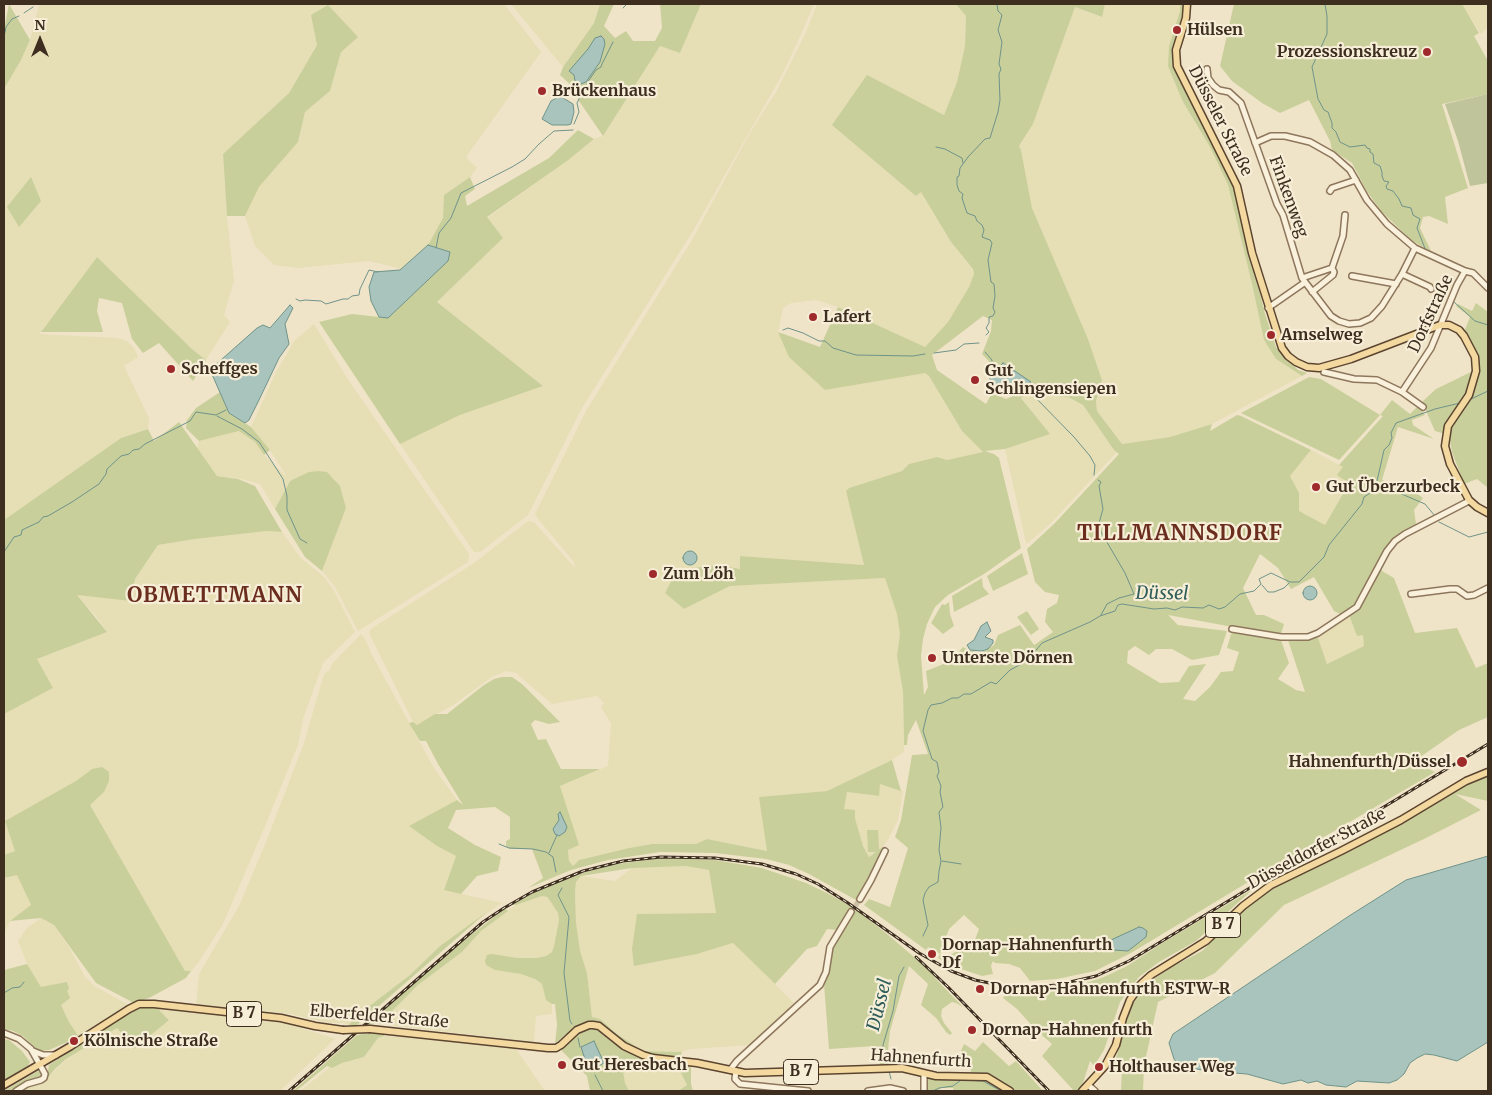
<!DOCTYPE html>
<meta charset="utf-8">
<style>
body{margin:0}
#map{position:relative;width:1492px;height:1095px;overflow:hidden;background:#f0e4c8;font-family:Merriweather,serif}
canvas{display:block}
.frame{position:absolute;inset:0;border:5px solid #3d2e20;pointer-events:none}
.north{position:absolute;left:15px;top:15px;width:50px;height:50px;-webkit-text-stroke:4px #f7eed8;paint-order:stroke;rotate:0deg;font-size:14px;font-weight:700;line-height:20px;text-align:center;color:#3d2e20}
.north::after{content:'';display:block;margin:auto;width:18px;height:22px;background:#3d2e20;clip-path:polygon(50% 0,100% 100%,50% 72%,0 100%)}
</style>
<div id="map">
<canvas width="1492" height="1095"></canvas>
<div class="frame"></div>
<div class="north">N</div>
</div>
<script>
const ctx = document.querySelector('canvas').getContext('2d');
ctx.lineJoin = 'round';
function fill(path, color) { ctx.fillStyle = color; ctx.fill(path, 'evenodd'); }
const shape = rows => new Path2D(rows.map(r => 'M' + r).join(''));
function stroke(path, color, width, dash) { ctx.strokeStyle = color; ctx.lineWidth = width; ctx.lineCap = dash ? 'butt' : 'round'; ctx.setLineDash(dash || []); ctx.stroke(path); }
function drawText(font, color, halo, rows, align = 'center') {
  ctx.font = font + ' Merriweather,serif'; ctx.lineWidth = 4.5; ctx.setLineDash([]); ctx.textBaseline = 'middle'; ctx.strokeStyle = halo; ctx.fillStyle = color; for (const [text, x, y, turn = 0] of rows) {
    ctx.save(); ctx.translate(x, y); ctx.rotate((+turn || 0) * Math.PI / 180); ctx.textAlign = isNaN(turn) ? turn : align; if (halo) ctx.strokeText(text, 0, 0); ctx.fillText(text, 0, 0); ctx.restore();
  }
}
fill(shape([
 [39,4,504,4,541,52,466,157,477,168,470,177,444,195,443,218,428,245,400,270,398,268,369,261,298,268,274,265,255,246,245,216,259,187,298,142,305,112,330,91,341,52,312,15,317,45,289,93,223,154,227,216,234,281,224,315,230,322,206,360,192,349,97,257,39,334,117,338,127,341,134,348,138,357,124,366,149,418,148,429,121,438,4,520,4,89,21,60,30,40],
 [511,4,600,4,594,23,563,67],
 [701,4,814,4,803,30,782,75,693,231,582,408,528,515,480,552,474,552,400,444,460,415,543,386,437,302,503,238,487,218,567,161,594,139,603,136,660,46,680,53],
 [817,4,956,4,966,16,965,46,957,82,944,115,867,76,916,196,921,191,951,242,973,269,974,274,969,287,948,322,925,347,838,307,816,300,791,303,783,308,778,332,790,357,825,390,925,372,929,376,962,431,983,452,947,460,937,457,909,464,902,471,849,488,846,491,864,565,740,556,741,569,720,565,673,570,671,581,665,593,684,609,730,586,885,578,897,614,900,634,897,656,903,692,904,752,892,760,827,791,760,797,768,851,707,839,696,844,652,844,629,848,579,860,573,866,569,861,568,850,578,845,560,786,608,766,611,723,601,707,604,703,597,696,552,704,516,673,506,671,492,677,453,705,417,725,413,722,369,633,371,629,474,563,528,521,534,522,575,568,574,562,538,519,535,514,586,411,692,240,751,131,776,92,806,32],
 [1105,4,1180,4,1180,11,1169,46,1183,102,1210,147,1228,185,1252,284,1264,340,1276,359,1302,376,1212,424,1170,437,1122,444,1097,411,1096,401,1102,380,1088,339,1032,208,1021,150,1019,146,1033,124,1075,7,1101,17],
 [1461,4,1488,4,1488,27,1481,34],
 [314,324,347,378,469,554,468,562,358,631,335,587,322,571,346,508,340,486,327,472,290,481,275,509,260,484,237,478,217,476,197,448,199,441,239,431,255,442,264,455,287,477,270,450,251,427,277,370,287,354,294,341],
 [1031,392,1050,396,1068,397,1083,405,1117,452,1051,523,1028,543,1026,543,1005,449,1049,434,1021,397],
 [1311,450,1343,467,1349,482,1325,525,1298,511,1299,493,1290,476],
 [267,531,282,532,300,557,324,577,333,589,355,632,323,663,303,719,298,745,263,831,223,924,198,963,191,971,185,971,89,805,104,792,92,769,76,781,15,851,4,855,4,714,53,688,37,659,107,632,95,615,76,595,101,597,135,579,158,545,195,539],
 [1349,615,1357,636,1363,634,1365,646,1327,664,1317,635],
 [361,634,366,641,372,655,434,768,457,800,410,826,437,846,456,856,444,890,502,903,440,946,410,975,355,1017,349,1025,344,1023,327,1023,291,1014,196,1005,199,974,239,906,266,842,304,743,323,677,326,672,330,670,332,664],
 [880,784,903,791,898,820,888,840,882,848,869,857,863,846,855,818,844,809,847,792,878,796],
 [651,866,685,866,709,870,716,913,638,914,634,966,697,954,733,943,796,1005,751,1045,690,1049,682,1052,643,1051,617,1034,600,1019,592,1017,587,973,580,951,576,922,575,892,576,882,581,876,615,881,632,868],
 [17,874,31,906,10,921,4,933,4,878],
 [542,896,546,897,552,902,558,913,559,920,554,946,552,952,546,956,537,958,517,958,495,970,521,974,535,979,542,984,546,999,552,1004,552,1014,536,1016,534,1042,395,1026,385,1023,383,1019,418,985,462,952,481,931,499,916,516,905],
 [41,918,54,925,69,947,85,977,96,987,129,1005,79,1037,69,1022,61,1005,41,987,27,964,18,941,27,928],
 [163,1008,277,1020,335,1039,280,1091,26,1091,24,1088,44,1082,66,1059,117,1028,134,1049,169,1019,158,1010],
 [384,1036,421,1038,516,1049,545,1091,300,1091,330,1067,332,1068,342,1063,364,1057,378,1038],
 [640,1062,658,1065,677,1065,687,1085,678,1091,629,1091,625,1083,621,1065]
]), '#e6deb5');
fill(shape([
 [9,4,30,40,21,60,4,89,4,30],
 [600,4,614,4,604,26,615,38,626,31,633,41,655,41,662,28,660,4,701,4,680,53,660,46,603,136,579,101,573,87,560,75,563,67,594,23],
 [956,4,1105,4,1102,17,1075,7,1033,124,1019,146,1021,150,1032,208,1088,339,1102,380,1096,401,1097,411,1122,444,1170,437,1212,424,1210,431,1237,415,1241,416,1311,450,1290,476,1299,493,1299,511,1325,525,1349,483,1337,475,1343,467,1339,465,1383,416,1380,415,1339,460,1241,413,1309,377,1321,379,1380,415,1392,400,1410,414,1419,405,1425,415,1412,420,1413,425,1434,439,1398,427,1382,480,1416,493,1423,498,1414,510,1416,524,1393,540,1384,551,1360,600,1347,611,1340,614,1334,611,1314,577,1291,589,1278,568,1260,554,1243,588,1256,615,1264,615,1284,624,1281,634,1276,635,1168,615,1178,625,1227,631,1219,655,1192,660,1172,649,1156,649,1149,655,1135,646,1128,651,1127,663,1160,683,1179,682,1189,666,1206,664,1183,699,1195,701,1210,687,1221,672,1233,671,1239,652,1227,648,1231,634,1235,632,1281,640,1289,663,1278,679,1296,690,1305,692,1288,640,1317,635,1327,664,1364,646,1363,635,1357,636,1349,615,1362,605,1382,565,1382,571,1394,578,1415,633,1457,628,1476,668,1488,663,1488,717,1459,730,1413,762,1435,772,1283,861,1131,953,1095,971,1057,979,1030,981,1020,968,1009,964,995,963,993,961,991,966,993,974,982,976,955,967,938,958,940,954,928,947,926,950,864,905,869,899,890,907,908,848,895,837,901,820,912,755,928,754,916,720,908,735,907,745,904,745,903,692,897,656,900,634,897,614,885,578,730,586,684,609,665,593,671,581,673,570,720,565,740,569,740,556,864,565,846,491,849,488,902,471,909,464,937,457,947,460,983,452,962,431,929,376,925,373,825,390,789,357,778,332,820,347,838,307,925,347,948,322,969,287,974,274,973,269,951,242,921,192,916,196,832,125,867,75,944,115,957,82,965,46,966,16],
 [983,316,992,320,991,331,982,354,997,370,1003,363,1013,396,1006,399,992,393,986,404,937,370,932,355],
 [1031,392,1050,396,1068,397,1083,405,1114,450,1119,454,1055,523,1027,549,1035,582,1045,592,1059,595,1057,603,1047,609,1045,622,1053,632,1034,645,1020,625,998,635,994,645,981,653,968,650,963,647,951,661,926,671,928,687,924,695,921,656,923,639,927,624,935,607,948,595,984,574,1021,548,999,458,994,454,985,451,1005,449,1050,434,1021,398],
 [964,915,979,929,974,942,948,956,940,954,949,929],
 [1180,4,1184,4,1185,11,1174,54,1234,183,1265,314,1276,347,1298,370,1307,373,1302,376,1276,359,1264,340,1252,284,1228,185,1210,147,1183,102,1168,66,1169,46,1180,11],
 [1234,4,1462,4,1479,33,1474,36,1488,61,1488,94,1442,104,1468,188,1445,197,1448,224,1429,216,1423,217,1420,228,1431,251,1412,241,1381,211,1366,190,1352,163,1332,150,1330,141,1309,100,1280,113,1262,103,1232,81,1220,66],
 [328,5,358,37,341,52,330,91,305,112,298,142,259,187,245,216,227,216,223,154,289,93,317,45,311,15],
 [578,130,594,139,567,161,487,217,503,238,437,302,543,386,460,415,400,444,319,322,352,314,388,318,450,252,428,245,443,218,444,195,470,177,475,189,465,196,467,206,549,158],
 [31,177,41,201,19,227,7,207],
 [97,257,192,349,206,360,193,381,159,343,143,353,132,339,122,303,99,298,97,311,103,332,41,332],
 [1476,303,1488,312,1488,488,1477,479,1464,484,1452,452,1449,435,1435,431,1422,402,1436,389,1473,371,1478,371,1464,332,1470,317,1456,306,1458,304,1472,311],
 [220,392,229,413,251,427,270,450,264,455,255,442,239,431,199,441,186,428,187,420,196,408],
 [179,422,217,476,238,479,255,486,282,532,267,531,195,539,158,545,135,579,131,601,77,595,107,632,37,659,53,688,4,714,4,520,121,438,148,429,154,441],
 [319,471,327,472,340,486,346,508,322,571,305,557,275,509,290,481,309,472],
 [1022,553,1028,574,993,591,987,576],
 [982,578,983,587,989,594,954,612,952,596],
 [949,602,950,614,954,626,943,634,931,623,942,604,945,605],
 [1027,611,1039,629,1031,635,1017,617],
 [502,677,512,677,522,684,560,722,549,724,535,720,531,724,538,740,546,739,561,769,600,769,560,786,579,845,568,850,569,861,573,866,579,860,629,848,652,844,696,844,707,839,767,851,759,797,827,791,892,760,901,791,880,784,879,796,847,792,844,809,855,810,855,818,863,846,869,857,876,852,868,852,867,830,878,830,879,849,882,848,882,852,856,900,809,874,789,865,766,859,715,853,660,852,608,860,571,870,528,888,543,878,532,849,510,849,506,846,506,841,510,839,510,817,495,807,456,810,448,828,475,845,501,857,498,871,477,876,461,894,444,890,456,856,437,846,409,826,457,800,463,805,438,764,426,741,420,741,409,723,413,722,417,725,435,714,447,714,484,685,494,679],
 [102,767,109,772,109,781,104,792,90,805,185,971,191,971,186,978,149,998,134,1003,96,983,54,925,41,918,10,921,31,905,17,875,4,878,4,855,15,851,5,821,76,781,92,769],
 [1488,775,1488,801,1455,794,1481,810,1424,839,1284,905,1215,973,1158,1002,1144,1066,1143,1091,1121,1091,1122,1066,1114,1063,1117,1055,1130,1009,1145,985,1170,968,1202,951,1248,906,1265,893,1285,881,1344,854,1400,824,1467,784],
 [662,858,715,860,762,868,806,883,827,893,852,907,846,916,852,916,856,910,886,933,936,976,935,978,963,1007,956,1003,952,1002,942,1009,941,1016,944,1023,952,1033,950,1035,946,1032,936,1018,921,1005,928,984,909,966,890,1031,888,1050,894,1064,880,1065,876,1046,829,1049,824,984,837,930,827,929,817,946,807,949,775,984,733,943,697,954,634,966,632,949,637,914,716,913,709,870,685,866,632,868,581,876,576,882,575,892,576,922,580,951,587,973,592,1017,600,1019,617,1034,643,1051,682,1052,677,1065,691,1067,691,1084,693,1091,678,1091,687,1085,677,1065,658,1065,640,1062,622,1065,625,1083,629,1091,590,1091,587,1076,561,1050,571,1039,566,1034,555,1044,557,1025,555,1004,552,1004,546,1000,542,984,535,979,521,974,495,970,486,965,485,961,487,955,492,954,517,958,537,958,546,956,552,952,554,946,559,920,558,913,551,902,547,897,542,896,516,905,511,905,543,887,573,876,610,865],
 [1253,889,1196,941,1159,962,1139,977,1120,1002,1104,1050,1094,1066,1090,1061,1082,1086,1077,1091,1074,1091,1042,1056,1052,1044,1035,1029,1017,1009,1003,998,1009,990,1035,991,1055,989,1080,985,1104,977,1127,966,1164,942],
 [505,908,508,911,481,931,462,952,418,985,384,1019,385,1023,367,1025,436,963],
 [487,912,356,1026,349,1025,355,1017,410,975,440,946],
 [27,964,41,987,67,982,69,989,67,991,70,998,61,1005,69,1022,79,1037,49,1050,40,1051,34,1047,23,1036,13,1031,4,1029,4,970],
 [148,1006,163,1008,159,1010,169,1020,134,1049,117,1028,66,1059,55,1069,46,1080,49,1065,79,1046,127,1013,138,1008],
 [377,1032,385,1032,384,1036,378,1038,364,1057,342,1063,332,1068,327,1066,296,1091,293,1091,357,1035],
 [4,1039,9,1040,22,1051,30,1062,27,1068,4,1081],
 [983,1042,1009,1066,1016,1061,1043,1091,954,1091,953,1088,941,1088,938,1091,925,1091,926,1075,950,1077,971,1072,969,1058,959,1055,964,1044,975,1051],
 [38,1071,42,1074,42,1077,14,1091,4,1091]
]), '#c9cf9b');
fill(shape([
 [1488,94,1488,183,1470,186,1458,141,1445,104]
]), '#bfc49a');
const water = shape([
 [601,36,604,39,605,44,600,62,586,82,578,85,575,81,574,75,569,71,588,49,595,38,601,36],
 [560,96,573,104,574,112,571,124,568,125,552,125,542,119,551,101,560,96],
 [428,245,450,252,448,261,388,318,379,317,371,301,369,287,374,272,400,270,428,245],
 [290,305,293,308,285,324,289,344,279,358,259,400,249,420,245,423,229,413,211,372,212,368,257,328,263,325,270,328,290,305],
 [1003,363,1031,382,1025,388,1013,396,1000,389,989,378,1003,363],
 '683 558a7 7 0 1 1 14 0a7 7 0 1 1-14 0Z',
 '1303 593a7 7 0 1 1 14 0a7 7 0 1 1-14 0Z',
 [987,622,991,631,985,637,993,640,993,643,988,649,982,651,970,650,967,645,974,640,981,626,987,622],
 [560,812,567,827,565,832,559,836,555,834,553,829,559,820,558,814,560,812],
 [1488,856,1488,1042,1457,1061,1434,1055,1425,1054,1417,1058,1410,1063,1404,1074,1397,1080,1389,1083,1357,1081,1346,1087,1326,1085,1317,1081,1308,1083,1301,1080,1283,1084,1247,1074,1209,1071,1184,1067,1178,1064,1174,1059,1169,1043,1173,1034,1349,916,1406,880,1488,856],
 [1139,927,1143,928,1147,931,1146,937,1128,951,1114,950,1111,944,1111,940,1139,927],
 [594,1041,604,1063,589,1071,581,1047,594,1041]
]);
fill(water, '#a9c4bc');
stroke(water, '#6f938a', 1);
stroke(shape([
 [1325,4,1327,16,1327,34,1312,67,1318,99,1324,110,1328,112,1332,123,1332,128,1336,132,1340,142,1350,147,1365,145,1367,148,1370,149,1370,152,1373,154,1374,163,1380,166,1382,172,1382,176,1384,181,1389,182,1386,186,1387,189,1393,191,1399,199,1402,206,1411,208,1413,215,1420,219,1417,228,1426,251],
 [623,8,627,4],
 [24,13,33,7],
 [4,37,6,27,12,19,19,16],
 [574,124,579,112,577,103,581,95,587,91,587,83,596,70,601,67,602,64,613,42],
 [936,147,945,149,958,156,962,158,963,163],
 [436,248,439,233,451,218,461,193,512,167,525,159,539,144,554,131,573,130],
 [296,299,300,301,305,300,321,301,326,304,343,299,348,299,352,296,359,295,360,289,369,270,378,272],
 [1454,302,1475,321,1488,325],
 [783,330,788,328,803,333,819,341,825,341,833,348,856,355,913,356,925,354],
 [986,335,989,332,986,328,989,323,989,317,993,316,995,312,993,308,995,296,994,284,991,282,988,260,992,243,990,240,982,237,984,230,982,225,977,221,975,216,967,213,962,198,963,194,959,191,957,185,957,177,959,176,960,168,968,157,985,139,990,138,998,112,1000,100,999,74,1001,69,999,64,1002,42,998,30,1002,15,998,11,997,4],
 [985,352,992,360,992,365,994,365,998,369],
 [934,353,956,350,964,344,979,343],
 [1032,394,1074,437,1090,456,1095,465,1094,475],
 [1469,400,1488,391],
 [217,416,242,429,259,442,265,451,283,479,287,496,287,510,300,539,307,543],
 [1098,480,1101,482,1099,486,1103,509,1099,523,1101,532,1125,573,1134,594,1119,598,1107,604,1101,615],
 [1376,483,1425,504,1435,516],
 [1439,522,1469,537,1488,532],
 [4,552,14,537,21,535,22,530,39,522,43,517,48,516,72,502,99,484,106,474,107,469,121,456,129,454,133,450,139,449,145,444,190,421,196,412,216,415,226,410],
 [1262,585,1268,592,1274,592,1284,588,1289,583],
 [499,844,509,848,533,849,546,852,553,857,556,872],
 [549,853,557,835],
 [942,861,961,864],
 [562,888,558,895,569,917,564,973,570,1021,572,1024],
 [923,936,928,925,923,900,925,893,929,887,938,882,939,871,941,861,939,850,941,828,939,812,943,807,940,792,941,786,937,776,939,772,937,762,932,759,923,731,928,710,931,705,942,703,952,698,958,698,964,694,971,694,991,682,996,684,1010,670,1027,661,1042,643,1090,622,1100,616,1115,611,1118,605,1122,604,1154,609,1167,608,1175,610,1182,607,1203,608,1209,605,1219,609,1225,607,1240,594,1254,591,1261,584,1259,579,1271,573,1290,582,1299,582,1324,557,1329,545,1362,504,1364,497,1375,490,1384,450,1389,445,1392,438,1391,433,1396,423,1435,409,1460,403],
 [4,993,12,988,20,987,24,982],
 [578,1038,580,1047],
 [888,1067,883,1056,883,1045,893,1011,899,976,904,967],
 [889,1071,891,1079],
 [595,1075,603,1091],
 [933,1091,939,1088,953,1086,961,1080,983,1081,1001,1091]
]), '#6f938a', 1);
stroke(shape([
 [851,912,860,899]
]), '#ccc0a6', 5, [5, 2.5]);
const minor = shape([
 [1207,69,1208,78,1213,85,1219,90,1229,92,1241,103,1277,204,1283,215,1302,278,1331,316,1339,321,1349,324,1360,323,1371,318,1382,306,1402,274,1415,248],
 [1255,143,1271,136,1285,136,1310,142,1333,155,1350,170,1367,200,1387,224,1415,248,1465,271,1473,273,1488,288],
 [1330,191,1332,188,1356,180],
 [1332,268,1343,236,1345,215],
 [1402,274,1430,287,1431,289],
 [1352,276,1396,284],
 [1302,278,1332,268,1334,272,1333,275,1312,292],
 [1268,308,1304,283],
 [1324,372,1354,379,1377,380,1402,392,1423,407],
 [1402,392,1431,348,1457,285,1465,271],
 [1411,594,1450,589,1457,589,1467,596,1474,595,1488,588],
 [1232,629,1281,637,1308,637,1318,633,1357,607,1387,551,1395,541,1405,534,1467,502,1469,500],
 [860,899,871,880,885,851],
 [4,1033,19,1039,31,1049,45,1074,44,1078,41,1080,27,1084,16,1091],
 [33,1051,43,1055,56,1055],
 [730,1070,737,1061,820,985,826,972,830,947,851,912],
 [736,1071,735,1079,740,1084,808,1091],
 [1088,1085,1095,1091],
 [868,1091,890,1088,903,1091],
 [924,1091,924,1074]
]);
const major = shape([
 [1187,4,1186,18,1176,50,1177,66,1237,186,1252,253,1282,348,1288,356,1296,362,1307,367,1319,368,1351,359,1440,325,1449,325,1459,330,1464,336,1475,357,1476,371,1469,395,1448,426,1445,446,1450,464,1469,500,1477,507,1488,513],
 [370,1029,548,1048,556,1048,561,1045,577,1030,589,1025,593,1025,599,1026,624,1046,643,1055,653,1058,697,1063,745,1073,902,1068,936,1076,987,1077,1010,1091],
 [4,1085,71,1046,129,1009,139,1004,154,1004,281,1018,315,1026,343,1030],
 [1082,1091,1105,1066,1116,1045,1123,1018,1130,1000,1141,984,1151,975,1206,941,1243,906,1271,885,1341,851,1401,820,1466,781,1488,772]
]);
stroke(minor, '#8d765c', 8);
stroke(major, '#5b4430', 9);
stroke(minor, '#faf1dc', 5);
stroke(major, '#f3d9a0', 6);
const rail = shape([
 [916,957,948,987,1049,1091],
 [289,1091,483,922,504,908,532,892,583,871,623,861,661,857,715,858,762,864,796,874,818,884,848,903,919,953,951,971,975,980,1004,986,1032,987,1057,985,1096,976,1129,961,1488,744]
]);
stroke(rail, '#3d2e20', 3);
stroke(rail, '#f7eed8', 1, [4]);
const majorBridge = shape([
 [343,1030,370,1029]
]);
stroke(majorBridge, '#5b4430', 9, []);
stroke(majorBridge, '#f3d9a0', 6);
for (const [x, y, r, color] of [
 [1177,30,5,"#9e2a2b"],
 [1427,52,5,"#9e2a2b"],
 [542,91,5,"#9e2a2b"],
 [813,317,5,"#9e2a2b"],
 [1271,335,5,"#9e2a2b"],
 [171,369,5,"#9e2a2b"],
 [975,380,5,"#9e2a2b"],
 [1316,487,5,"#9e2a2b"],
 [653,574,5,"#9e2a2b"],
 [932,658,5,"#9e2a2b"],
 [1462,762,6,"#9e2a2b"],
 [932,954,5,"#9e2a2b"],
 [980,989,5,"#9e2a2b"],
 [972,1030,5,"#9e2a2b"],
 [74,1041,5,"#9e2a2b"],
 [562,1065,5,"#9e2a2b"],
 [1099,1067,5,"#9e2a2b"]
]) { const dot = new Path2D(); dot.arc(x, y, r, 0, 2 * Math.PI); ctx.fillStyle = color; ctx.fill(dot); stroke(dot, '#f7eed8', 2); }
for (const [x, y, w] of [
 [1223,925,35],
 [244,1014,35],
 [801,1072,35]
]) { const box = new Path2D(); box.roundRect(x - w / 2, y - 12.5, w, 25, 4); ctx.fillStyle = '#f7eed8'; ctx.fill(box); stroke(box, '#3d2e20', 1); }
drawText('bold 15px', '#3d2e20', null, [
 ["B 7",1223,925],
 ["B 7",244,1014],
 ["B 7",801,1072]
]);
drawText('bold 16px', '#3d2e20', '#f7eed8', [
 ["Hülsen",1187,30],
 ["Prozessionskreuz",1417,52,"right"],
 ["Brückenhaus",552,91],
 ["Lafert",823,317],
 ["Amselweg",1281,335],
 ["Scheffges",181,369],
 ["Gut",985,371],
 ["Schlingensiepen",985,389],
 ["Gut Überzurbeck",1326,487],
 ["Zum Löh",663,574],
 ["Unterste Dörnen",942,658],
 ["Hahnenfurth/Düssel",1451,762,"right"],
 ["Dornap-Hahnenfurth",942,945],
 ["Df",942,963],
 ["Dornap-Hahnenfurth ESTW-R",990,989],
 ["Dornap-Hahnenfurth",982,1030],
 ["Kölnische Straße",84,1041],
 ["Gut Heresbach",572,1065],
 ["Holthauser Weg",1109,1067]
], 'left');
drawText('16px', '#3d2e20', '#f7eed8', [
 ["Düsseler Straße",1220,121,63],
 ["Finkenweg",1288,197,70],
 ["Dorfstraße",1431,314,-65],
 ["Düsseldorfer Straße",1317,849,-28],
 ["Elberfelder Straße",379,1017,5],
 ["Hahnenfurth",921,1059,4]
]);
drawText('italic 18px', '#2f5d5a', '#f7eed8', [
 ["Düssel",1162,594,1],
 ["Düssel",880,1005,-76]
]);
ctx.letterSpacing = '1px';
drawText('bold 21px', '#6b2e1e', '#f7eed8', [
 ["TILLMANNSDORF",1180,534],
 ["OBMETTMANN",215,596]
]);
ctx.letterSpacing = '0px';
</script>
